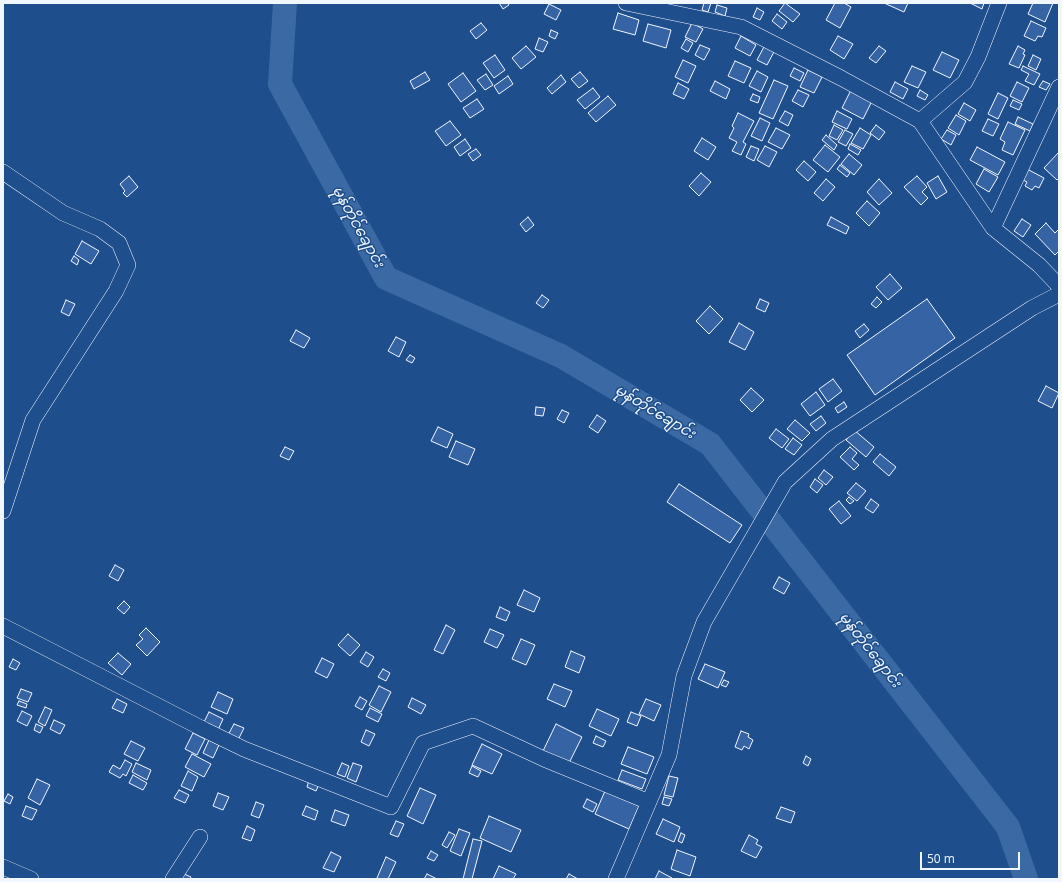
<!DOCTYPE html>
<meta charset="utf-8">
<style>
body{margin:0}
#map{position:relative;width:1062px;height:882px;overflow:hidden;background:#1f4e8c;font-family:"Open Sans",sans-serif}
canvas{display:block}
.frame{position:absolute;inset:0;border:4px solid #f2f6ff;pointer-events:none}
.scale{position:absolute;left:920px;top:852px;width:100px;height:18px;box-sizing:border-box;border:2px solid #f2f6ff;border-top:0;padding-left:5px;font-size:12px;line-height:14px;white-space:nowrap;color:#f2f6ff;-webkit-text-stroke:3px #1f4e8c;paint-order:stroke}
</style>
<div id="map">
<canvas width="1062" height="882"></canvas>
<div class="frame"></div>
<div class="scale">50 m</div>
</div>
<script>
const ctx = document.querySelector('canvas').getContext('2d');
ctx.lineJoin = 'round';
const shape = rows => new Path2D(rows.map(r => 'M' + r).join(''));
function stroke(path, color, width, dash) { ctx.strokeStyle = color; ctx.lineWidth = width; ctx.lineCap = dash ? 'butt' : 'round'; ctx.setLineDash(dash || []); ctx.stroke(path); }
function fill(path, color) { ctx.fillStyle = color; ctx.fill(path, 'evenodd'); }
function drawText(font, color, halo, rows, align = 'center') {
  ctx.font = font + ' "Open Sans","Noto Sans Myanmar",sans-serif'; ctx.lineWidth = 3; ctx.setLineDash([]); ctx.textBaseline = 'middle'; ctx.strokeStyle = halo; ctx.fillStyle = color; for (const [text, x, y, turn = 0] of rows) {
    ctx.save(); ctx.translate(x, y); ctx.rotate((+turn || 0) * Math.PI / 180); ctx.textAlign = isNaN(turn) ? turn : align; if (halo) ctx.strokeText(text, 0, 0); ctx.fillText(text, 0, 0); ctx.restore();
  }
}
stroke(shape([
 [285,3,280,84,386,278,561,356,710,444,1008,827,1026,879]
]), '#3b69a3', 24);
const building = shape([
 [499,3,508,3,509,5,503,9,499,3],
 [704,3,711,3,708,12,702,10,704,3],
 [785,3,800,14,793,22,779,11,785,3],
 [835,3,844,3,851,7,840,28,826,20,835,3],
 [884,3,908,3,904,12,884,3],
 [970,3,984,3,982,9,970,3],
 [1033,3,1053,3,1045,22,1028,14,1033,3],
 [549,4,561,10,556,20,544,14,549,4],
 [717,5,727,8,725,16,715,12,717,5],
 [757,8,764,12,760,20,753,17,757,8],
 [618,13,639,20,635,35,613,29,618,13],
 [777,14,787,22,782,29,772,21,777,14],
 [1031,21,1046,28,1042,37,1038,36,1035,41,1024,36,1031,21],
 [481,23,487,30,476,39,470,31,481,23],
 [692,23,703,29,696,42,685,37,692,23],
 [648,24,671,30,666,48,643,41,648,24],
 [551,30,558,33,555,39,549,36,551,30],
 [741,36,756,45,750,56,735,48,741,36],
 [838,36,853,44,844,59,830,50,838,36],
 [539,38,548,42,543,52,535,49,539,38],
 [686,39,693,43,688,52,681,48,686,39],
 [700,45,710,49,704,60,695,55,700,45],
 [765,45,775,50,767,65,757,60,765,45],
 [526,46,536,57,521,69,512,58,526,46],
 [879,46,886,51,876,63,869,58,879,46],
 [1018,46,1025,50,1023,54,1025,55,1019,68,1009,64,1018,46],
 [942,52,959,60,950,78,933,70,942,52],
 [495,55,505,70,494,78,483,63,495,55],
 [1033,55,1041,59,1036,70,1028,66,1033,55],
 [683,60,696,66,688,83,675,77,683,60],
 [735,61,751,68,744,83,728,76,735,61],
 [912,66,926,72,918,88,904,82,912,66],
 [1023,66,1040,74,1034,85,1025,81,1029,74,1021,70,1023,66],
 [794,68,804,73,800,81,790,76,794,68],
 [808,70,822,77,814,93,800,87,808,70],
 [757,71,768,77,761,92,749,86,757,71],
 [425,72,430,80,414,89,410,81,425,72],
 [580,72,588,81,579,88,571,79,580,72],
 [463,73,476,91,461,102,448,84,463,73],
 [486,74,493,85,485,90,477,80,486,74],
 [561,75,566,82,552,94,547,88,561,75],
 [508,76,513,84,499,94,494,86,508,76],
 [774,80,788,86,773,119,759,113,774,80],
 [715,81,730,89,726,99,710,91,715,81],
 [1043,81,1050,84,1046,90,1039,87,1043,81],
 [895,82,908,89,903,99,890,92,895,82],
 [1017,82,1029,88,1022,102,1010,96,1017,82],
 [678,83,689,89,684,99,673,94,678,83],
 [593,88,600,97,585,109,577,100,593,88],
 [852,88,873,99,863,119,842,108,852,88],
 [798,90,809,95,803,107,792,101,798,90],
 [920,90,928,95,925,100,917,96,920,90],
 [998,93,1008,98,998,119,988,114,998,93],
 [753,94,760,97,758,103,750,100,753,94],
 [608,96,616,105,596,122,588,113,608,96],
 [477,99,484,109,470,118,463,108,477,99],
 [1013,100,1022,104,1019,110,1010,106,1013,100],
 [964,103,976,110,970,121,958,114,964,103],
 [785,111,793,115,788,126,779,121,785,111],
 [837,111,852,119,847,129,832,122,837,111],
 [738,113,754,121,743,142,746,144,741,155,732,151,737,142,729,138,734,128,732,126,738,113],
 [956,115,966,121,959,135,948,128,956,115],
 [1018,117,1033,124,1030,131,1015,124,1018,117],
 [760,118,770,123,762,141,751,136,760,118],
 [988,119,999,124,993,136,982,131,988,119],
 [450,121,461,135,446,146,435,131,450,121],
 [1008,122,1025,130,1013,155,1002,150,1005,142,1000,139,1008,122],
 [834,125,843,130,837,140,829,136,834,125],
 [876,125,885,132,879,140,870,133,876,125],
 [776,128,790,135,782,149,768,142,776,128],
 [860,128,871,135,863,149,851,143,860,128],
 [845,130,853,134,846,146,838,142,845,130],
 [947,130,956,135,951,145,941,139,947,130],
 [826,135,837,145,834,150,822,140,826,135],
 [702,138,716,147,708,160,694,151,702,138],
 [465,139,471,148,460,156,454,147,465,139],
 [850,144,861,150,858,155,848,149,850,144],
 [825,145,840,157,828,172,813,160,825,145],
 [751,146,759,149,754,161,746,157,751,146],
 [765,146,777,152,769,167,757,160,765,146],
 [977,147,1005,162,998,175,970,160,977,147],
 [476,149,481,155,473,161,468,154,476,149],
 [1059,152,1059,178,1057,180,1044,168,1059,152],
 [849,154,862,165,854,175,841,164,849,154],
 [804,161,816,172,808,181,796,170,804,161],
 [840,165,850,173,847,177,837,169,840,165],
 [984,169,998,177,989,192,976,184,984,169],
 [1027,169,1044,178,1039,188,1035,186,1032,190,1025,186,1027,182,1021,179,1027,169],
 [701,173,711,182,699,196,689,186,701,173],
 [129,176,138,187,127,197,123,193,125,191,120,184,129,176],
 [917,176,927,187,922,192,928,198,921,205,904,187,917,176],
 [938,176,947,192,936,199,927,183,938,176],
 [826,179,835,187,823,201,814,193,826,179],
 [879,179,892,193,879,205,867,192,879,179],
 [867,201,880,213,869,226,856,213,867,201],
 [528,217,534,225,526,232,520,224,528,217],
 [831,217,849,227,846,234,827,225,831,217],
 [1022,219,1031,225,1023,237,1014,231,1022,219],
 [1046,223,1055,233,1059,229,1059,251,1055,255,1035,234,1046,223],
 [82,241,99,251,91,264,75,254,82,241],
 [74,256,79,260,77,265,71,261,74,256],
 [890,274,902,288,888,300,876,287,890,274],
 [542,295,549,300,543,308,536,303,542,295],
 [877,297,882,302,876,308,871,304,877,297],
 [760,299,769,303,765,312,756,308,760,299],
 [927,299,955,338,875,395,847,355,927,299],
 [66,300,75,304,69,316,61,312,66,300],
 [710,306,723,319,709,334,696,321,710,306],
 [739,323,754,332,745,350,729,342,739,323],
 [864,324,869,330,860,338,855,331,864,324],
 [296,330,310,338,304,348,290,341,296,330],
 [396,337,406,342,399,357,388,351,396,337],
 [410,355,415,358,412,363,406,360,410,355],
 [833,379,842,391,828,402,819,389,833,379],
 [1046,386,1059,393,1052,408,1038,401,1046,386],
 [751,388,764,400,752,412,740,400,751,388],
 [816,392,825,405,810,416,801,404,816,392],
 [844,402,847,407,838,413,835,408,844,402],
 [536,407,545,408,543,416,535,415,536,407],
 [562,410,569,413,564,423,557,419,562,410],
 [597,415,606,421,598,433,589,427,597,415],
 [821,416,826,423,816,431,810,424,821,416],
 [795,420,810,433,802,441,787,429,795,420],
 [438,427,453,434,447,448,431,441,438,427],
 [776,429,789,439,782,448,769,438,776,429],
 [854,430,874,447,866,457,846,440,854,430],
 [793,438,802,445,794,455,785,449,793,438],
 [456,441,475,449,468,465,449,457,456,441],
 [285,447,294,451,289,460,280,456,285,447],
 [850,447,857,453,852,459,859,465,854,470,840,457,850,447],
 [880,454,896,467,889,476,873,462,880,454],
 [824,470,833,477,826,485,818,478,824,470],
 [815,479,823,485,817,493,810,487,815,479],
 [856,483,866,491,857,501,847,493,856,483],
 [679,484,742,525,730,543,667,502,679,484],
 [849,497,854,501,850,504,846,500,849,497],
 [871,499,879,505,873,513,865,508,871,499],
 [839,501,851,516,841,524,829,509,839,501],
 [115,565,124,570,118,581,109,576,115,565],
 [779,577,790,583,784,594,773,588,779,577],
 [524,590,540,598,534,612,517,605,524,590],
 [124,601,130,607,124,614,117,608,124,601],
 [500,607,510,612,506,621,496,617,500,607],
 [446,625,455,630,443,654,434,650,446,625],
 [146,628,160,642,147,656,136,645,143,639,139,635,146,628],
 [490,629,504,635,497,648,484,642,490,629],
 [348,634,360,645,350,656,338,645,348,634],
 [521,639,535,645,526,665,512,659,521,639],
 [571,651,585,657,579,673,565,667,571,651],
 [366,652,374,657,368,667,360,662,366,652],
 [118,653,131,664,122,675,108,663,118,653],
 [322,658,334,664,327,678,315,672,322,658],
 [13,659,20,663,16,670,9,667,13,659],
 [705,664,725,672,718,688,698,679,705,664],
 [383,669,390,673,386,681,378,677,383,669],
 [724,680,729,682,726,687,721,685,724,680],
 [554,684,572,691,565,707,547,699,554,684],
 [379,686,391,692,381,712,369,705,379,686],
 [21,689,32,693,28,702,17,698,21,689],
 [218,692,233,699,227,714,211,707,218,692],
 [360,697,367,701,362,710,355,706,360,697],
 [412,698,426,705,421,714,408,707,412,698],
 [117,699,127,704,123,713,112,708,117,699],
 [646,699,661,705,654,721,639,714,646,699],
 [19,701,27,704,26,708,17,705,19,701],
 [45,707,52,710,45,726,38,722,45,707],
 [370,708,382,714,378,722,366,716,370,708],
 [597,709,619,719,611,736,589,726,597,709],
 [22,711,32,716,27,726,17,721,22,711],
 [209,712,223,719,218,730,203,724,209,712],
 [631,712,641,716,637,726,627,722,631,712],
 [54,720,65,725,60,734,50,729,54,720],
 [36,724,43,727,40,733,34,730,36,724],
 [234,724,244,728,238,740,228,735,234,724],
 [556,724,582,737,569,763,543,751,556,724],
 [366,730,375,734,369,746,361,742,366,730],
 [741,731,749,734,748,737,753,740,749,749,744,746,742,750,735,747,741,731],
 [193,733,205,739,197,755,185,749,193,733],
 [596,736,606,741,603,747,593,743,596,736],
 [209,740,219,745,213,758,203,753,209,740],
 [131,741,145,748,138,761,124,754,131,741],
 [482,744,502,754,492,774,472,765,482,744],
 [628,747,654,757,647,774,621,764,628,747],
 [192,754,211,764,204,777,185,767,192,754],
 [806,756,811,759,808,766,803,763,806,756],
 [125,760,132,764,126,776,123,774,120,778,109,772,113,765,120,769,125,760],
 [136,763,151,770,147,780,132,772,136,763],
 [342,763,349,766,345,777,337,774,342,763],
 [353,763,362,766,356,782,347,778,353,763],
 [472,766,481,771,478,777,469,773,472,766],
 [622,770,646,779,642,789,618,780,622,770],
 [188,771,198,777,192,791,181,786,188,771],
 [133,775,147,783,143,790,129,783,133,775],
 [669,776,678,778,673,797,664,795,669,776],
 [37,779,50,785,40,805,28,798,37,779],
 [309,780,319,784,316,791,307,787,309,780],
 [420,788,436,795,423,824,407,816,420,788],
 [179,790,189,795,185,803,174,798,179,790],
 [605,791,639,806,629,829,595,814,605,791],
 [218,793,229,797,223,810,213,806,218,793],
 [8,794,13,797,10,804,4,801,8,794],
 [664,797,672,799,669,806,662,804,664,797],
 [587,799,597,804,593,812,583,807,587,799],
 [256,802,264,805,259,818,251,815,256,802],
 [26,806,37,810,32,820,22,816,26,806],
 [306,806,318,811,315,820,302,815,306,806],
 [781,807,795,812,791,823,776,818,781,807],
 [335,810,349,815,345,826,331,821,335,810],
 [489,816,521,830,511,852,480,838,489,816],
 [663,819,680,827,674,842,656,834,663,819],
 [396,821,404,824,398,837,390,834,396,821],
 [247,826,255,830,251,841,242,838,247,826],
 [459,829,470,833,461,856,450,851,459,829],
 [449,832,455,835,447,848,442,845,449,832],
 [681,833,685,835,682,843,678,841,681,833],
 [749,835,758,840,756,844,762,847,756,858,741,851,749,835],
 [473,839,482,841,472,879,463,879,473,839],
 [677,850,696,857,690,876,671,869,677,850],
 [431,851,438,855,434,861,427,858,431,851],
 [331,852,341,857,334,872,323,868,331,852],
 [386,857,396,862,388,879,379,879,377,878,386,857],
 [499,866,516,874,513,879,493,879,499,866],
 [659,871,672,878,672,879,655,879,659,871],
 [182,873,191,877,190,879,180,879,182,873],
 [427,874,437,879,424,879,427,874],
 [569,874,578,879,566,879,569,874]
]);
fill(building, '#3563a3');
stroke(building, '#f2f6ff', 1);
const minor = shape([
 [626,3,741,27,841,78,920,121,965,82,978,57,999,3],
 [920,121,993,228,1039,265,1059,286],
 [3,172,63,213,100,229,119,243,128,265,116,291,33,420,3,511],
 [993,228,1059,87],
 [3,626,205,730,244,749,391,807,423,743,473,726,544,759,649,802],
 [3,867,31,879],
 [173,879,200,837],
 [616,879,669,755,684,676,704,622,785,482,832,439,1032,308,1059,294]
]);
stroke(minor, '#f2f6ff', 16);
stroke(minor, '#1f4e8c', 15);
drawText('italic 15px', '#f2f6ff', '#1f4e8c', [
 ["မုန်တိုင်ချောင်း",358,227,61],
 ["မုန်တိုင်ချောင်း",655,412,31],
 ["မုန်တိုင်ချောင်း",870,650,52]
]);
</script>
